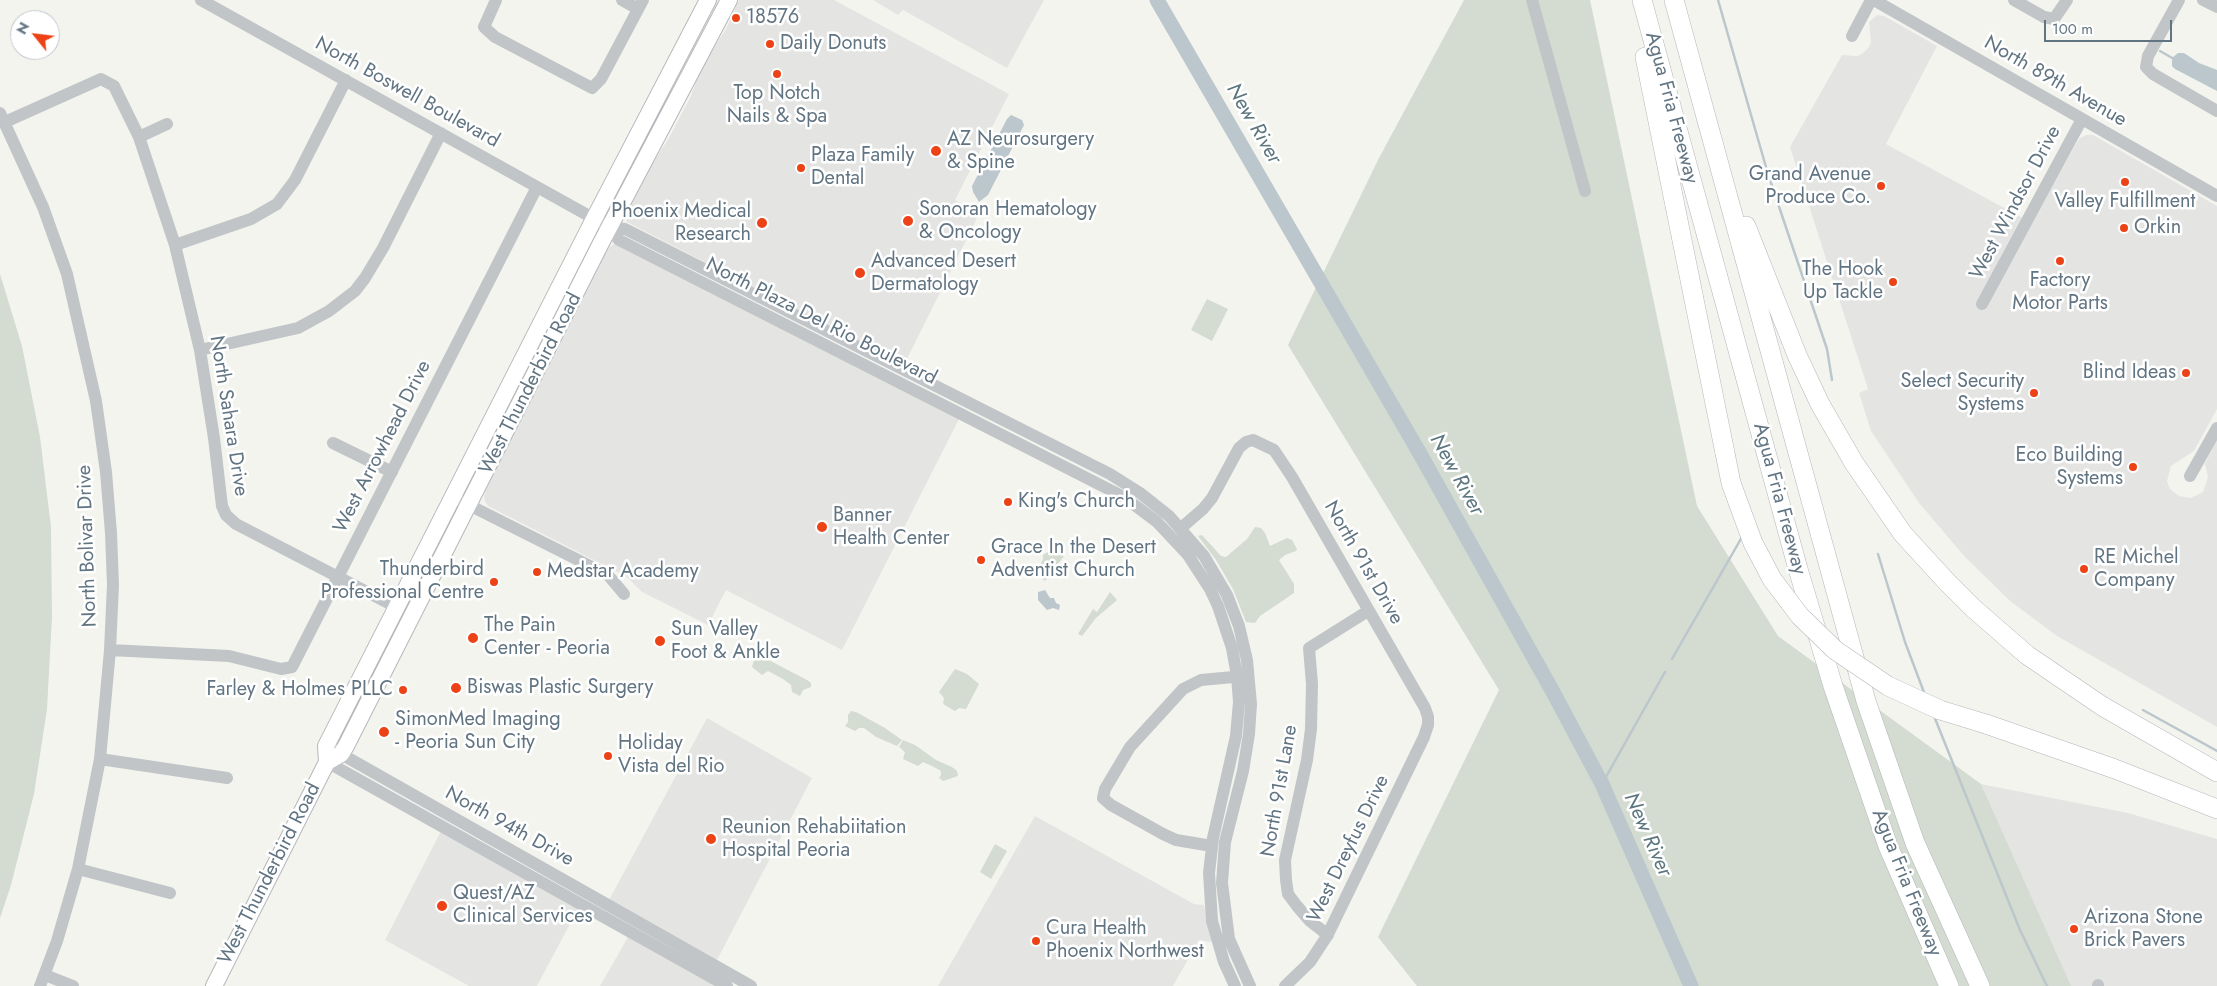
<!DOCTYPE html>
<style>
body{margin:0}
#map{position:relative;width:2217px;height:986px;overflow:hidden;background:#f4f4ef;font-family:Jost,sans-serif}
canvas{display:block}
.north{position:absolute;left:10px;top:10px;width:50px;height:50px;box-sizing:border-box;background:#fff;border:1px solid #c0c7cd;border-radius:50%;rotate:299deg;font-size:14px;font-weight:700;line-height:20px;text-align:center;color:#617482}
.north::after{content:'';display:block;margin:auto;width:18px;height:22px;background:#ed4216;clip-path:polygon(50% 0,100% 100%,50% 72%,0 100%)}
.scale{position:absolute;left:2044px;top:20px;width:128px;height:22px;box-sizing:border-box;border:2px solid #617482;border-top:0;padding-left:6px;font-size:15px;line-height:18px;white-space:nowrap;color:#617482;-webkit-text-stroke:4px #fff;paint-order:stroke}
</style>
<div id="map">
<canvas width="2217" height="986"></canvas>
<div class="north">N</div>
<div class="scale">100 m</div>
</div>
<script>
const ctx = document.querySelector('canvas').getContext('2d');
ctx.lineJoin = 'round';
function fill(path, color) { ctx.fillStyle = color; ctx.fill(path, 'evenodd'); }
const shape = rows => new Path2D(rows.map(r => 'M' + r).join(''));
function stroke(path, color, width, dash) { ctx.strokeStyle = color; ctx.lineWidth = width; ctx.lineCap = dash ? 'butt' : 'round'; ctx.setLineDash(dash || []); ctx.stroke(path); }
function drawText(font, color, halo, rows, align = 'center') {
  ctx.font = font + ' Jost,sans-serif'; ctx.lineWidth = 5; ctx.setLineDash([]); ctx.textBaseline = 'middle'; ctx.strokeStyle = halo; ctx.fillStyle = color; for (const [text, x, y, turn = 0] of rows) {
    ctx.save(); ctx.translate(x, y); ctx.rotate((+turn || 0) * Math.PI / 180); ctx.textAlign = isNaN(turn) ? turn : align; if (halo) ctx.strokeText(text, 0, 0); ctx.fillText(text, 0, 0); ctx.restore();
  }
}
fill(shape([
 [739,0,834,0,1009,94,955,200,980,212,904,365,627,222,625,213,646,173,669,138,691,96,701,67,726,29],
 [873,0,1044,0,1007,68,903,10,898,15],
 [1877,15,1884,16,1937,46,1886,144,2032,223,2076,144,2080,138,2087,135,2093,135,2217,206,2217,409,2194,451,2171,466,2167,481,2170,489,2179,496,2191,498,2203,492,2208,477,2205,464,2217,439,2217,727,2057,636,2010,601,1965,557,1919,503,1871,431,1859,393,1868,389,1790,147,1842,55,1857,56,1862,54,1869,47,1871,42,1869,22],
 [614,244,959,419,842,650,726,590,708,625,642,592,627,577,488,506,485,501,484,496,488,483,607,249],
 [707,718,812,778,717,960,609,900],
 [1981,784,2128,813,2217,839,2217,986,2067,986],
 [1035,816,1194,904,1204,905,1212,942,1199,940,1173,986,938,986],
 [441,831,578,909,537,986,469,986,385,940],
 [628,937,715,986,600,986]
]), '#e4e5e3');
fill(shape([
 [1464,0,1590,0,1697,506,1778,636,1981,784,2071,986,1417,986,1378,937,1499,690,1288,345,1379,158],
 [0,274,22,346,40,437,51,527,52,617,47,709,34,794,11,885,0,918],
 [1207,299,1228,309,1212,341,1191,330],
 [1255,527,1261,528,1265,533,1270,546,1287,538,1292,540,1297,549,1296,551,1285,555,1279,560,1294,584,1294,593,1260,616,1255,623,1246,622,1233,589,1216,560,1198,536,1202,535,1221,556,1226,557,1247,539],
 [1051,550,1064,556,1045,581,1036,573,1043,559,1043,555],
 [1110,592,1117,600,1096,618,1082,636,1078,634,1093,609,1097,612],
 [759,655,807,680,811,683,811,687,803,690,800,696,792,692,791,685,783,679,768,671,762,675,752,667,755,656],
 [955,669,967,674,979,684,966,709,959,708,955,711,943,704,944,698,939,692],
 [851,711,856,712,885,728,902,740,897,746,876,737,864,728,859,728,855,731,845,726,848,722,848,715],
 [903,740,915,745,936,760,952,767,957,771,958,776,943,781,939,778,941,775,941,771,932,766,923,762,918,766,903,759,905,752,899,747],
 [995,844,1007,851,991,879,980,872]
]), '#d4dbd0');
fill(shape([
 [2178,53,2184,53,2199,63,2217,70,2217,91,2175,69,2172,66,2172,58],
 [1011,115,1022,120,1024,125,988,195,979,202,973,192,972,186,1007,119],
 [1045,590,1050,598,1054,598,1056,603,1060,605,1059,610,1053,608,1047,610,1038,600,1038,592]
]), '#bbc7cc');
stroke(shape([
 [1718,0,1768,174,1827,349,1832,380],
 [2160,51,2174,59],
 [1878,554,1905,642,1925,695],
 [1672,659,1742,537],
 [2143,710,2217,751],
 [1934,716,2020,930,2047,986],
 [1602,784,1665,672]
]), '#bbc7cc', 2.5);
stroke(shape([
 [1157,0,1419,452,1553,692,1602,784,1691,986]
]), '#bbc7cc', 15);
const major = shape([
 [327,762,341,754,346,746,601,243,729,0],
 [214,986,327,762,326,746,594,219,708,0]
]);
const highway = shape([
 [1642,0,1798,569,1833,686,1888,846,1949,986],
 [1674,0,1866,701,1915,843,1980,986],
 [1645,57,1725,453],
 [1746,226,1797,355,1820,404,1854,463,1903,534,1947,582,1973,608,2027,655,2102,706,2217,772],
 [1986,724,2115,769,2217,809]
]);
stroke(major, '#b4b8bc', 18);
stroke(highway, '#b3b7ba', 20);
stroke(shape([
 [201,0,609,227,625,229,1110,474,1140,493,1169,516,1204,556,1227,595,1239,626,1247,660,1251,704,1249,734,1243,771,1225,842,1222,883,1229,939,1250,986],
 [496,0,484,27,495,37,592,88,601,79,643,0],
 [622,0,638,9],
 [1532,0,1585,191],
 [1874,0,2217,196],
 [2014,0,2044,17,2054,19,2067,0],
 [2179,0,2148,56,2146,67,2153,74,2217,111],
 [2203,0,2217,7],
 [1852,36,1871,0],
 [0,113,43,207,67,274,96,401,106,472,111,533,113,585,110,650,100,759,78,869,57,941,40,986],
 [5,122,101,79,114,86,139,137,175,245,200,350,214,438,222,506,226,515,236,524,396,607],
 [139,137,167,124],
 [609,227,619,240,1124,497,1157,522,1188,555,1210,589,1218,606,1232,648,1237,676,1239,702,1236,736,1213,838,1209,873,1212,921,1224,962,1235,986],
 [175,245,251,219,277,204,295,180,346,80],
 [1982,304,2082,119],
 [200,350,298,328,329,311,355,291,365,278,383,248,441,133],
 [333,443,392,472],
 [2190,476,2217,428],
 [461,501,608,575,624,594],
 [1181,528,1203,509,1212,498,1239,448,1246,442,1253,440,1274,450,1292,477,1425,708,1428,717,1428,725,1424,737,1327,936,1310,962,1285,986],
 [110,650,229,656,281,669,292,667,537,187],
 [334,750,751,986],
 [100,759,227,778],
 [327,762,727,986],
 [1212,846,1176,840,1163,834,1111,805,1103,798,1105,789,1130,747,1183,689,1201,680,1244,676],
 [78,869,170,893],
 [1328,935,1310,921,1297,906,1288,894,1286,880,1285,860,1307,760,1311,729,1312,684,1309,648,1368,611],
 [45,975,73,986],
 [2098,986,2098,985]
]), '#c1c5c8', 12);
stroke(major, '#fff', 16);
stroke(highway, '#fff', 19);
const highwayBridge = shape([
 [1725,453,1731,483,1753,543,1772,579,1800,616,1835,650,1888,686,1940,710,1986,724]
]);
stroke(highwayBridge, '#b3b7ba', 20, []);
stroke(highwayBridge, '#fff', 19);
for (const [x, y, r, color] of [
 [736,18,5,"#ed4216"],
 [770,44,5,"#ed4216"],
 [777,74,5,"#ed4216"],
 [936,151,6,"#ed4216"],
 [801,168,5,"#ed4216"],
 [2125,182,5,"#ed4216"],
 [1881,186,5,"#ed4216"],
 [908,221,6,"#ed4216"],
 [762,223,6,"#ed4216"],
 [2124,228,5,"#ed4216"],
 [2060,261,5,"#ed4216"],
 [860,273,6,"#ed4216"],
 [1893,282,5,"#ed4216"],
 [2186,373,5,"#ed4216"],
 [2034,393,5,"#ed4216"],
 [2133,467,5,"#ed4216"],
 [1008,502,5,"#ed4216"],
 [822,527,6,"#ed4216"],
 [981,560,5,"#ed4216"],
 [2084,569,5,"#ed4216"],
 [537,572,5,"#ed4216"],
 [494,582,5,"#ed4216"],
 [473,638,6,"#ed4216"],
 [660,641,6,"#ed4216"],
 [456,688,6,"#ed4216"],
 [403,690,5,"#ed4216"],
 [384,732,6,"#ed4216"],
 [608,756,5,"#ed4216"],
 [711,839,6,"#ed4216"],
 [442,906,6,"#ed4216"],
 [2074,929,5,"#ed4216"],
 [1036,941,5,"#ed4216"]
]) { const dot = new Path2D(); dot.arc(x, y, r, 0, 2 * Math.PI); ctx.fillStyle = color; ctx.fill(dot); stroke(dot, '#fff', 2); }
drawText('20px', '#617482', '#fff', [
 ["18576",746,18],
 ["Daily Donuts",780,44],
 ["Top Notch",777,94,"center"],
 ["Nails & Spa",777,117,"center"],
 ["AZ Neurosurgery",947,140],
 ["& Spine",947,163],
 ["Plaza Family",811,156],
 ["Dental",811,179],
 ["Grand Avenue",1871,175,"right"],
 ["Produce Co.",1871,198,"right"],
 ["Valley Fulfillment",2125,202,"center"],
 ["Sonoran Hematology",919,210],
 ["& Oncology",919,233],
 ["Phoenix Medical",751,212,"right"],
 ["Research",751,235,"right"],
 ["Orkin",2134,228],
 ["Advanced Desert",871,262],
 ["Dermatology",871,285],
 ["The Hook",1883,270,"right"],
 ["Up Tackle",1883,293,"right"],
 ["Factory",2060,281,"center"],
 ["Motor Parts",2060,304,"center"],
 ["Blind Ideas",2176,373,"right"],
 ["Select Security",2024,382,"right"],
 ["Systems",2024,405,"right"],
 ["Eco Building",2123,456,"right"],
 ["Systems",2123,479,"right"],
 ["King's Church",1018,502],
 ["Banner",833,516],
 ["Health Center",833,539],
 ["Grace In the Desert",991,548],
 ["Adventist Church",991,571],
 ["RE Michel",2094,558],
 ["Company",2094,581],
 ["Thunderbird",484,570,"right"],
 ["Professional Centre",484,593,"right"],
 ["Medstar Academy",547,572],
 ["The Pain",484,626],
 ["Center - Peoria",484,649],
 ["Sun Valley",671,630],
 ["Foot & Ankle",671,653],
 ["Biswas Plastic Surgery",467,688],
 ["Farley & Holmes PLLC",393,690,"right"],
 ["SimonMed Imaging",395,720],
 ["- Peoria Sun City",395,743],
 ["Holiday",618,744],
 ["Vista del Rio",618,767],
 ["Reunion Rehabiitation",722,828],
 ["Hospital Peoria",722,851],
 ["Quest/AZ",453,894],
 ["Clinical Services",453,917],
 ["Arizona Stone",2084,918],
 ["Brick Pavers",2084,941],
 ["Cura Health",1046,929],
 ["Phoenix Northwest",1046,952]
], 'left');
drawText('20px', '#617482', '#fff', [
 ["North 89th Avenue",2055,82,30],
 ["North Boswell Boulevard",407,93,29],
 ["Agua Fria Freeway",1671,108,75],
 ["West Windsor Drive",2016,203,-62],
 ["North Plaza Del Rio Boulevard",821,322,27],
 ["West Thunderbird Road",531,384,-63],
 ["North Sahara Drive",228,416,81],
 ["West Arrowhead Drive",383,447,-63],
 ["Agua Fria Freeway",1779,499,75],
 ["North Bolivar Drive",88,546,-92],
 ["North 91st Drive",1363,563,60],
 ["North 91st Lane",1280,791,-80],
 ["North 94th Drive",509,827,29],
 ["West Dreyfus Drive",1349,849,-64],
 ["West Thunderbird Road",270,874,-63],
 ["Agua Fria Freeway",1906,883,68]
]);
drawText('italic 21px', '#5c7780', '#fff', [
 ["New River",1253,124,60],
 ["New River",1456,475,61],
 ["New River",1647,835,66]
]);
</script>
